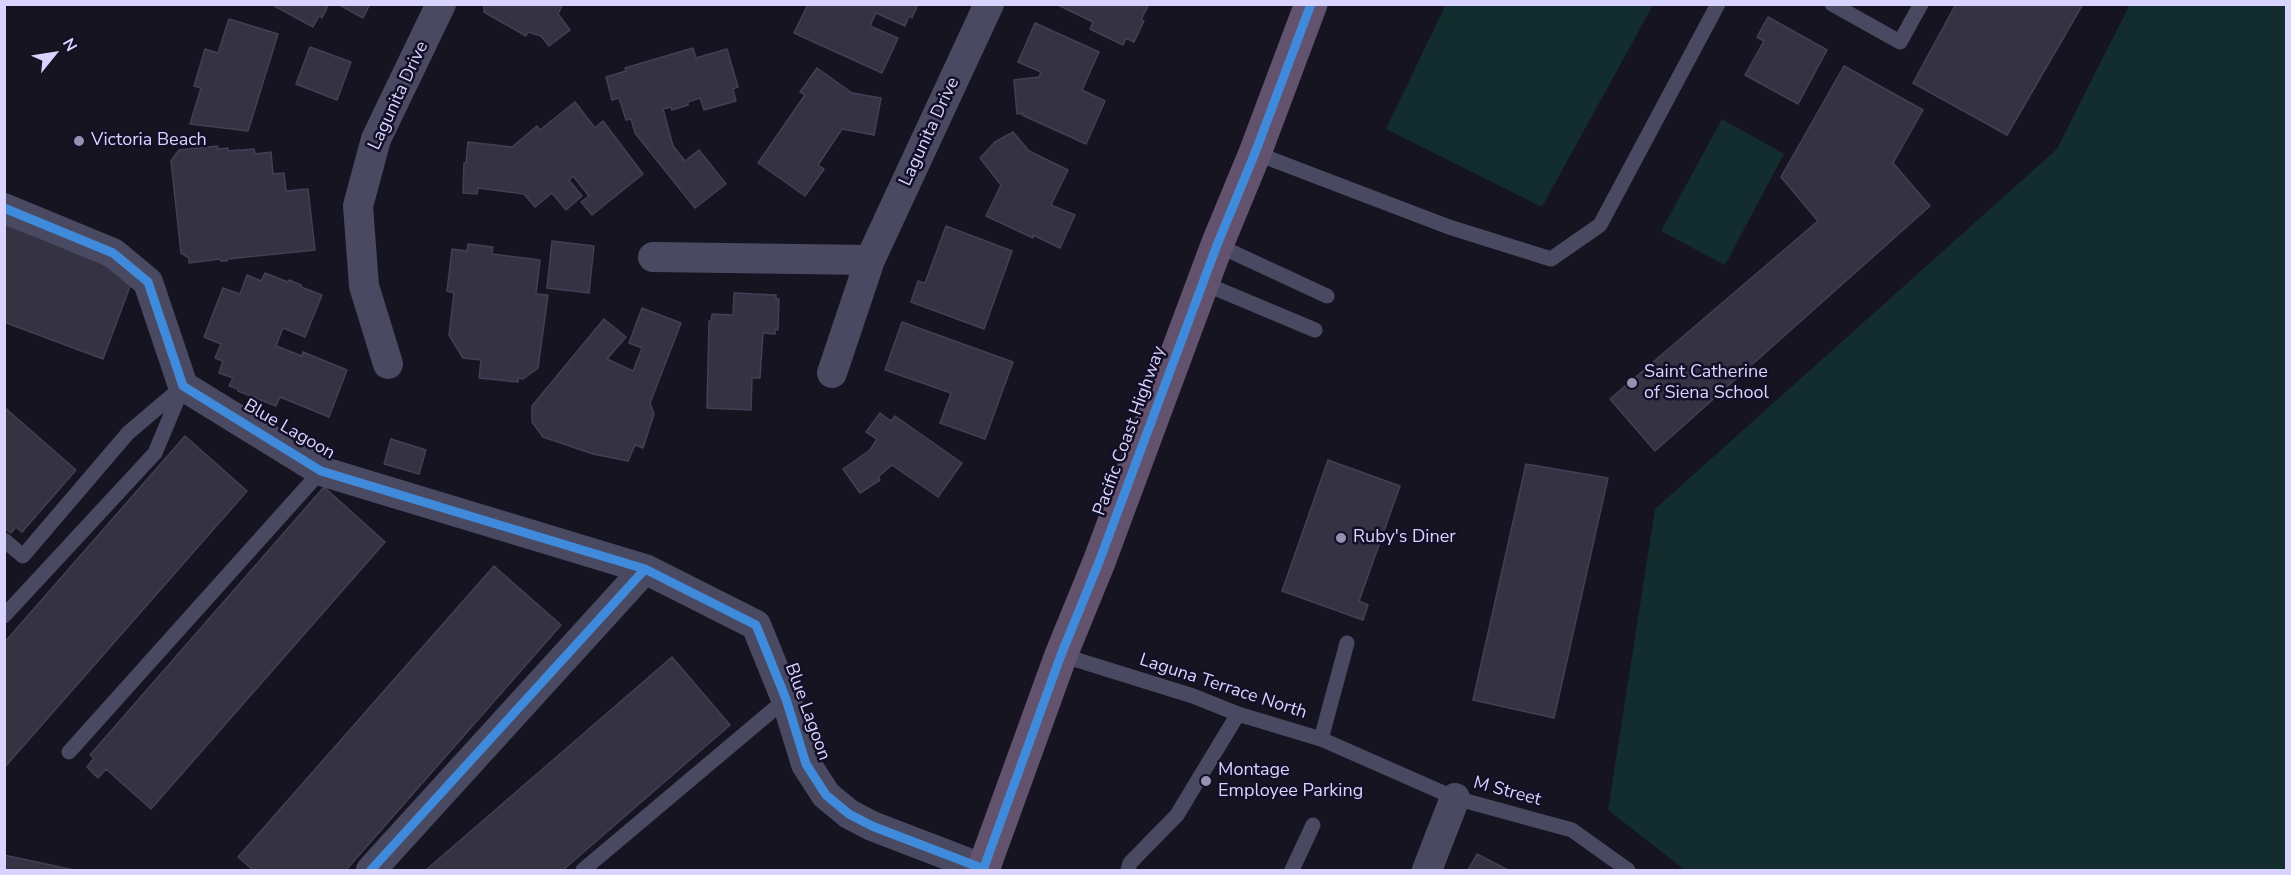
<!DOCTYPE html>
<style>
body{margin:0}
#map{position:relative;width:2291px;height:875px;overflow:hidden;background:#161421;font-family:"Nunito Sans",sans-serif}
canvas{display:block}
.frame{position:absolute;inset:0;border:6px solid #d9d4ff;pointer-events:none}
.north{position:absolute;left:24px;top:24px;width:60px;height:60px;-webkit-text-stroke:4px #130f26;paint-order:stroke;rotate:60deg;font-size:16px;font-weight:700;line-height:24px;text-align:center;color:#d9d4ff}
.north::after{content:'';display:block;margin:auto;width:21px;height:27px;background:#d9d4ff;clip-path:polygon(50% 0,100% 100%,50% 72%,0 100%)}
</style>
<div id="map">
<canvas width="2291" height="875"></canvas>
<div class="frame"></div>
<div class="north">N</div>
</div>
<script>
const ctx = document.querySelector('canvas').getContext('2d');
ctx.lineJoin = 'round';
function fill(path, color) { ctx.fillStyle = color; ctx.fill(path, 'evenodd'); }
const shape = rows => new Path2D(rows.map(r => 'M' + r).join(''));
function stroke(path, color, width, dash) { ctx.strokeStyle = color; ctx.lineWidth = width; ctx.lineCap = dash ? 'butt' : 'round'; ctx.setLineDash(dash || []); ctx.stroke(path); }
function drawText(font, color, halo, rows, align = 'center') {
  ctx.font = font + ' "Nunito Sans",sans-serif'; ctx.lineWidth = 5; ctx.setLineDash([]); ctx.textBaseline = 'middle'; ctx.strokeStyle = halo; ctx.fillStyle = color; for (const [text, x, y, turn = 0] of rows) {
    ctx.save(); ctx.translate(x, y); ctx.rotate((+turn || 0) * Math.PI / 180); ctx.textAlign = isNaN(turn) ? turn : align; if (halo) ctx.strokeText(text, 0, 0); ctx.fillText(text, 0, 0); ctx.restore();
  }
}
fill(shape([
 [1446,4,1653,5,1542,207,1386,129],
 [2130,4,2286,5,2286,870,1685,870,1608,810,1655,509,2057,149],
 [1722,119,1784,154,1725,265,1661,231]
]), '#132c2d');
const building = shape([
 [271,4,329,4,322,18,319,16,313,27,271,4],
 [338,4,370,4,363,18,338,4],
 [484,4,563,4,558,14,570,30,549,46,541,36,528,32,526,36,484,12,484,4],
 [808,4,918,4,912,18,909,16,905,26,876,13,870,26,898,38,882,73,794,33,808,4],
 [1056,4,1149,4,1141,20,1144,21,1134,42,1126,38,1123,45,1090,29,1093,22,1056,4],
 [1956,4,2083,4,2007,135,1913,83,1956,4],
 [1768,17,1827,50,1798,104,1745,75,1764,41,1757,37,1768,17],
 [229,19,278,34,248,131,190,124,201,88,194,86,205,49,218,53,229,19],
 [1035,23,1099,52,1082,90,1105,101,1086,144,1022,115,1023,113,1017,114,1014,80,1039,77,1041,72,1018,62,1035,23],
 [310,47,351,62,337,100,296,84,310,47],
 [693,48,696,58,727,49,738,87,733,89,736,101,704,110,700,98,688,102,688,105,672,110,671,107,663,109,673,146,685,161,699,150,726,184,695,208,635,133,631,119,626,120,619,98,612,100,606,77,626,71,625,68,693,48],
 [1844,66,1923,110,1893,163,1930,206,1655,451,1610,399,1818,221,1781,177,1844,66],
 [817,68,852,93,881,98,874,135,842,129,818,165,824,169,805,196,758,163,805,95,800,92,817,68],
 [575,102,595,128,603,121,643,174,592,215,581,202,589,196,573,176,569,180,582,196,566,210,552,193,535,207,524,194,478,188,477,194,463,193,464,163,466,163,468,142,512,147,537,126,540,130,575,102],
 [1013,132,1029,151,1068,170,1051,205,1075,215,1060,248,1033,235,1033,238,986,216,1001,185,980,158,995,142,1013,132],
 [218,146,217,149,228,148,228,151,254,149,255,154,271,152,273,174,284,173,286,191,308,189,315,250,227,259,227,261,221,261,220,259,189,263,189,258,181,253,171,161,179,150,218,146],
 [4,225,135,273,103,359,4,322,4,225],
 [946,226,1012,251,984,329,911,302,918,281,925,283,946,226],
 [552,241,594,246,589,293,547,288,552,241],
 [468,244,493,247,492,254,540,260,536,294,548,295,538,368,523,379,518,378,518,382,479,378,481,360,463,358,449,335,454,293,447,291,452,249,467,251,468,244],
 [265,273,288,282,289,280,301,285,301,287,322,295,305,337,283,328,276,346,302,356,303,352,347,370,329,417,280,397,276,406,238,391,238,389,229,386,233,378,219,373,223,361,215,358,221,344,204,337,223,288,240,294,247,275,261,281,265,273],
 [734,293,776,295,776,299,779,299,778,330,775,329,775,334,763,333,760,378,752,378,751,410,707,408,709,321,711,321,712,314,733,315,734,293],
 [642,308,681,323,650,403,654,414,643,448,635,445,628,461,593,454,543,437,532,422,532,406,604,319,626,337,607,359,633,371,642,348,629,343,642,308],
 [902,322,1013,362,985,439,940,423,951,393,885,370,902,322],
 [4,407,76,470,22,532,16,527,11,533,4,528,4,407],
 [880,413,891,421,895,416,962,463,938,497,892,465,878,477,880,480,860,493,843,469,870,450,877,439,866,432,880,413],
 [185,436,247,491,4,768,4,643,185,436],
 [391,439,426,450,419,474,384,464,391,439],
 [1328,460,1400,486,1359,601,1368,605,1363,620,1282,591,1328,460],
 [1526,464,1608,478,1554,718,1473,700,1526,464],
 [324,487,385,542,151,809,106,769,98,778,87,767,94,758,90,755,324,487],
 [494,566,561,625,346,870,253,870,238,857,494,566],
 [672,657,730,725,563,870,426,870,672,657],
 [1477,854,1508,870,1468,870,1477,854],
 [4,855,74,870,4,870,4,855]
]);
fill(building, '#343243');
stroke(building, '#433f54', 1.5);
stroke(shape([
 [1832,4,1900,42,1921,4],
 [1255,153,1449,227,1551,259,1600,225,1718,4],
 [1217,245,1327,296],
 [1203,283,1315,330],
 [4,540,23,556,128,433,181,388],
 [4,616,155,453,183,386],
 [1061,655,1193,696,1238,714,1321,739,1455,798,1572,830,1628,870],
 [1321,739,1347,643],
 [69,752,321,471],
 [583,870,786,699],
 [1128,870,1130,863,1177,815,1238,714],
 [1292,870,1313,825]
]), '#4a4962', 15);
stroke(shape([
 [4,208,113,253,148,282,183,386,321,471,645,569,756,625,786,699,806,764,826,795,849,814,872,826,984,869],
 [653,257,870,260],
 [388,364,364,286,358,206,376,139,441,4],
 [832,373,870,260,989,4],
 [371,870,645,569],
 [1427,870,1455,798]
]), '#4a4962', 30);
stroke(shape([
 [983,870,1061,655,1099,562,1217,245,1255,153,1311,4]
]), '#62526e', 33);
stroke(shape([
 [4,208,113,253,148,282,183,386,321,471,645,569,756,625,786,699,806,764,826,795,849,814,872,826,984,869],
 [371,870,645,569],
 [983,870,1061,655,1099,562,1217,245,1255,153,1311,4]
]), '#408adc', 9);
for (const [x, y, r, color] of [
 [79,141,6,"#9591b1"],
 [1632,383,6,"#9591b1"],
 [1341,538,6,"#9591b1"],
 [1206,781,6,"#9591b1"]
]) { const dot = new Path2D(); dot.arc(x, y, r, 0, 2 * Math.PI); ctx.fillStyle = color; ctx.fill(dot); stroke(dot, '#130f26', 2); }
drawText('18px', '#d9d4ff', '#130f26', [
 ["Lagunita Drive",399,96,-65],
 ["Lagunita Drive",930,132,-65],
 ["Blue Lagoon",289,430,30],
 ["Pacific Coast Highway",1130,431,-70],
 ["Laguna Terrace North",1223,687,18],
 ["Blue Lagoon",807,712,70],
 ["M Street",1507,792,15]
]);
drawText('18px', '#d9d4ff', '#130f26', [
 ["Victoria Beach",91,141],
 ["Saint Catherine",1644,373],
 ["of Siena School",1644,394],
 ["Ruby's Diner",1353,538],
 ["Montage",1218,771],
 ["Employee Parking",1218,792]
], 'left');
</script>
